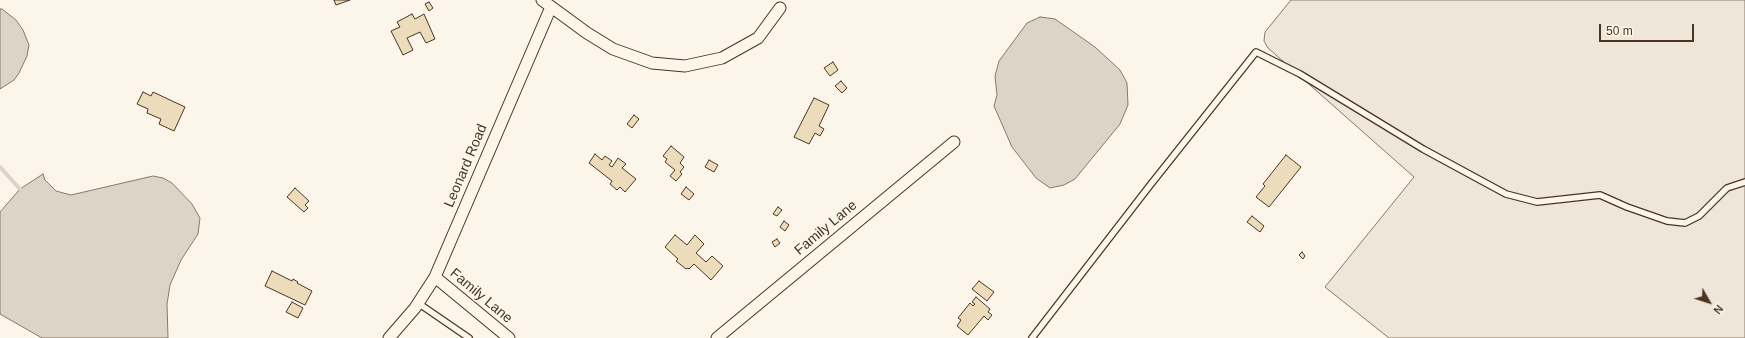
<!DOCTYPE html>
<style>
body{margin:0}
#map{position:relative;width:1745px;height:338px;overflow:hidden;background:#fbf6e9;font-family:Arial,sans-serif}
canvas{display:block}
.north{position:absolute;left:1689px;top:282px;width:40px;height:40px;-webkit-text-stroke:3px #fbf6e9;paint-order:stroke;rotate:129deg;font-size:11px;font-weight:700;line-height:16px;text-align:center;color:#4a3520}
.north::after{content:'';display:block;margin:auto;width:14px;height:18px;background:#4a3520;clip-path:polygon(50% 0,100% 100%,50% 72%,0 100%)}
.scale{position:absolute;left:1599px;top:24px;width:95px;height:18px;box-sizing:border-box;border:2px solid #4a3520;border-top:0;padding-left:5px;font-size:12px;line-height:14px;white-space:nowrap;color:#4a3520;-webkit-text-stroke:3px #fbf6e9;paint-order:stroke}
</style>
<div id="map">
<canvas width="1745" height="338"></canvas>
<div class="north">N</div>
<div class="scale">50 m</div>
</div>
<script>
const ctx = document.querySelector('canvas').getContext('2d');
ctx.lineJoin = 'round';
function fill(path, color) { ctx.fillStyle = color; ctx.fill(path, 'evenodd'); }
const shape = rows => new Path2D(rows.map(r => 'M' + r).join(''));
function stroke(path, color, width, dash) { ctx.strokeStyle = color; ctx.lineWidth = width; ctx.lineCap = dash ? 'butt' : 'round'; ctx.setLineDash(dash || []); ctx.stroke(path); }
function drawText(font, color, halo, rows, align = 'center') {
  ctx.font = font + ' Arial,sans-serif'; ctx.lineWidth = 3; ctx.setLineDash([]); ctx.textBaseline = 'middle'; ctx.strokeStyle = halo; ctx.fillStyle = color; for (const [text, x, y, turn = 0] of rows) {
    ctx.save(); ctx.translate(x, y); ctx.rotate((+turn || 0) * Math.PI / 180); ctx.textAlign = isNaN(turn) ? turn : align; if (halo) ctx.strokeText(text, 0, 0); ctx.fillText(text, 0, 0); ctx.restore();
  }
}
const green = shape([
 [1291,0,1745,0,1745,338,1389,338,1325,287,1414,177,1268,48,1264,41,1265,32,1291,0]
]);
fill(green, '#ede6d9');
stroke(green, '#887966', 1);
const water = shape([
 [0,9,2,9,16,20,23,30,29,45,27,56,19,73,14,80,0,89,0,9],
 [1040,17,1055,19,1095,47,1120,70,1127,83,1128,105,1120,124,1075,179,1064,185,1050,188,1036,178,1012,147,994,106,997,95,995,76,999,61,1027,23,1040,17],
 [43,174,45,180,56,191,71,195,153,176,163,178,172,183,192,204,200,218,198,234,181,260,170,285,167,304,168,338,42,338,0,314,0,212,20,189,43,174]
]);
fill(water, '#dcd4c6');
stroke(water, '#887966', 1);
stroke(shape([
 [0,167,20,189]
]), '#dcd4c6', 4);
const building = shape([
 [334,0,350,0,336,5,334,0],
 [429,2,433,8,429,11,425,4,429,2],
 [412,14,415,19,424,14,435,39,426,43,420,32,407,38,413,50,403,55,391,31,400,27,397,22,412,14],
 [833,62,838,70,830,76,824,68,833,62],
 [841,81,847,88,842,93,835,86,841,81],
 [143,92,151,96,153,92,185,107,174,131,159,124,161,119,147,113,148,109,137,104,143,92],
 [814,98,829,105,819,126,824,129,820,136,815,133,809,144,794,137,814,98],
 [634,115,639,119,632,128,627,124,634,115],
 [671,146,684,157,680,163,684,167,680,172,682,174,676,181,670,176,675,170,665,162,667,159,663,156,671,146],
 [595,154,602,160,605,156,612,161,609,165,612,167,618,158,626,164,622,168,636,179,625,192,620,187,617,190,610,184,612,181,589,163,595,154],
 [1286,155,1301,167,1269,207,1256,197,1265,186,1263,184,1286,155],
 [709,160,718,165,714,172,705,167,709,160],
 [686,187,694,194,689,200,681,194,686,187],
 [295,188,309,201,305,205,308,208,304,212,287,197,295,188],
 [778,207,782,210,777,216,773,214,778,207],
 [1252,216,1264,226,1260,232,1247,222,1252,216],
 [784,221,789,225,785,231,780,227,784,221],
 [675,235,687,245,695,235,704,244,696,253,706,262,712,256,723,266,711,280,694,264,689,269,688,268,686,269,676,261,678,259,665,247,675,235],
 [777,239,780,243,775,247,772,242,777,239],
 [1302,252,1305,256,1303,259,1299,255,1302,252],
 [272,271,292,281,293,279,298,282,297,283,312,291,305,305,265,286,272,271],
 [979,281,994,292,987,301,972,289,979,281],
 [976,297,990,309,988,312,992,315,988,320,984,316,968,335,957,326,961,320,958,318,970,303,973,306,975,304,972,302,976,297],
 [292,302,303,308,298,318,286,312,292,302]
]);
fill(building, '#ecdcbc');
stroke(building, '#4a3520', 1);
const lane = shape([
 [418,303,469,338],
 [1032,338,1151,184,1256,52,1300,74,1423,149,1506,194,1537,202,1600,195,1627,207,1667,221,1685,223,1699,216,1727,188,1745,182]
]);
const street = shape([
 [542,0,587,33,613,49,652,63,685,66,722,58,758,38,780,8],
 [435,277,509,338],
 [389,338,415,308,435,277,551,7],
 [717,338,954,142]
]);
stroke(lane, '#4a3520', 8);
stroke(street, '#4a3520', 13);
stroke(lane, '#fbf6e9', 5.5);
stroke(street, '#fbf6e9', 11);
drawText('14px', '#4a3520', '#fbf6e9', [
 ["Leonard Road",466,166,-67],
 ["Family Lane",826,228,-40],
 ["Family Lane",481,296,40]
]);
</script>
